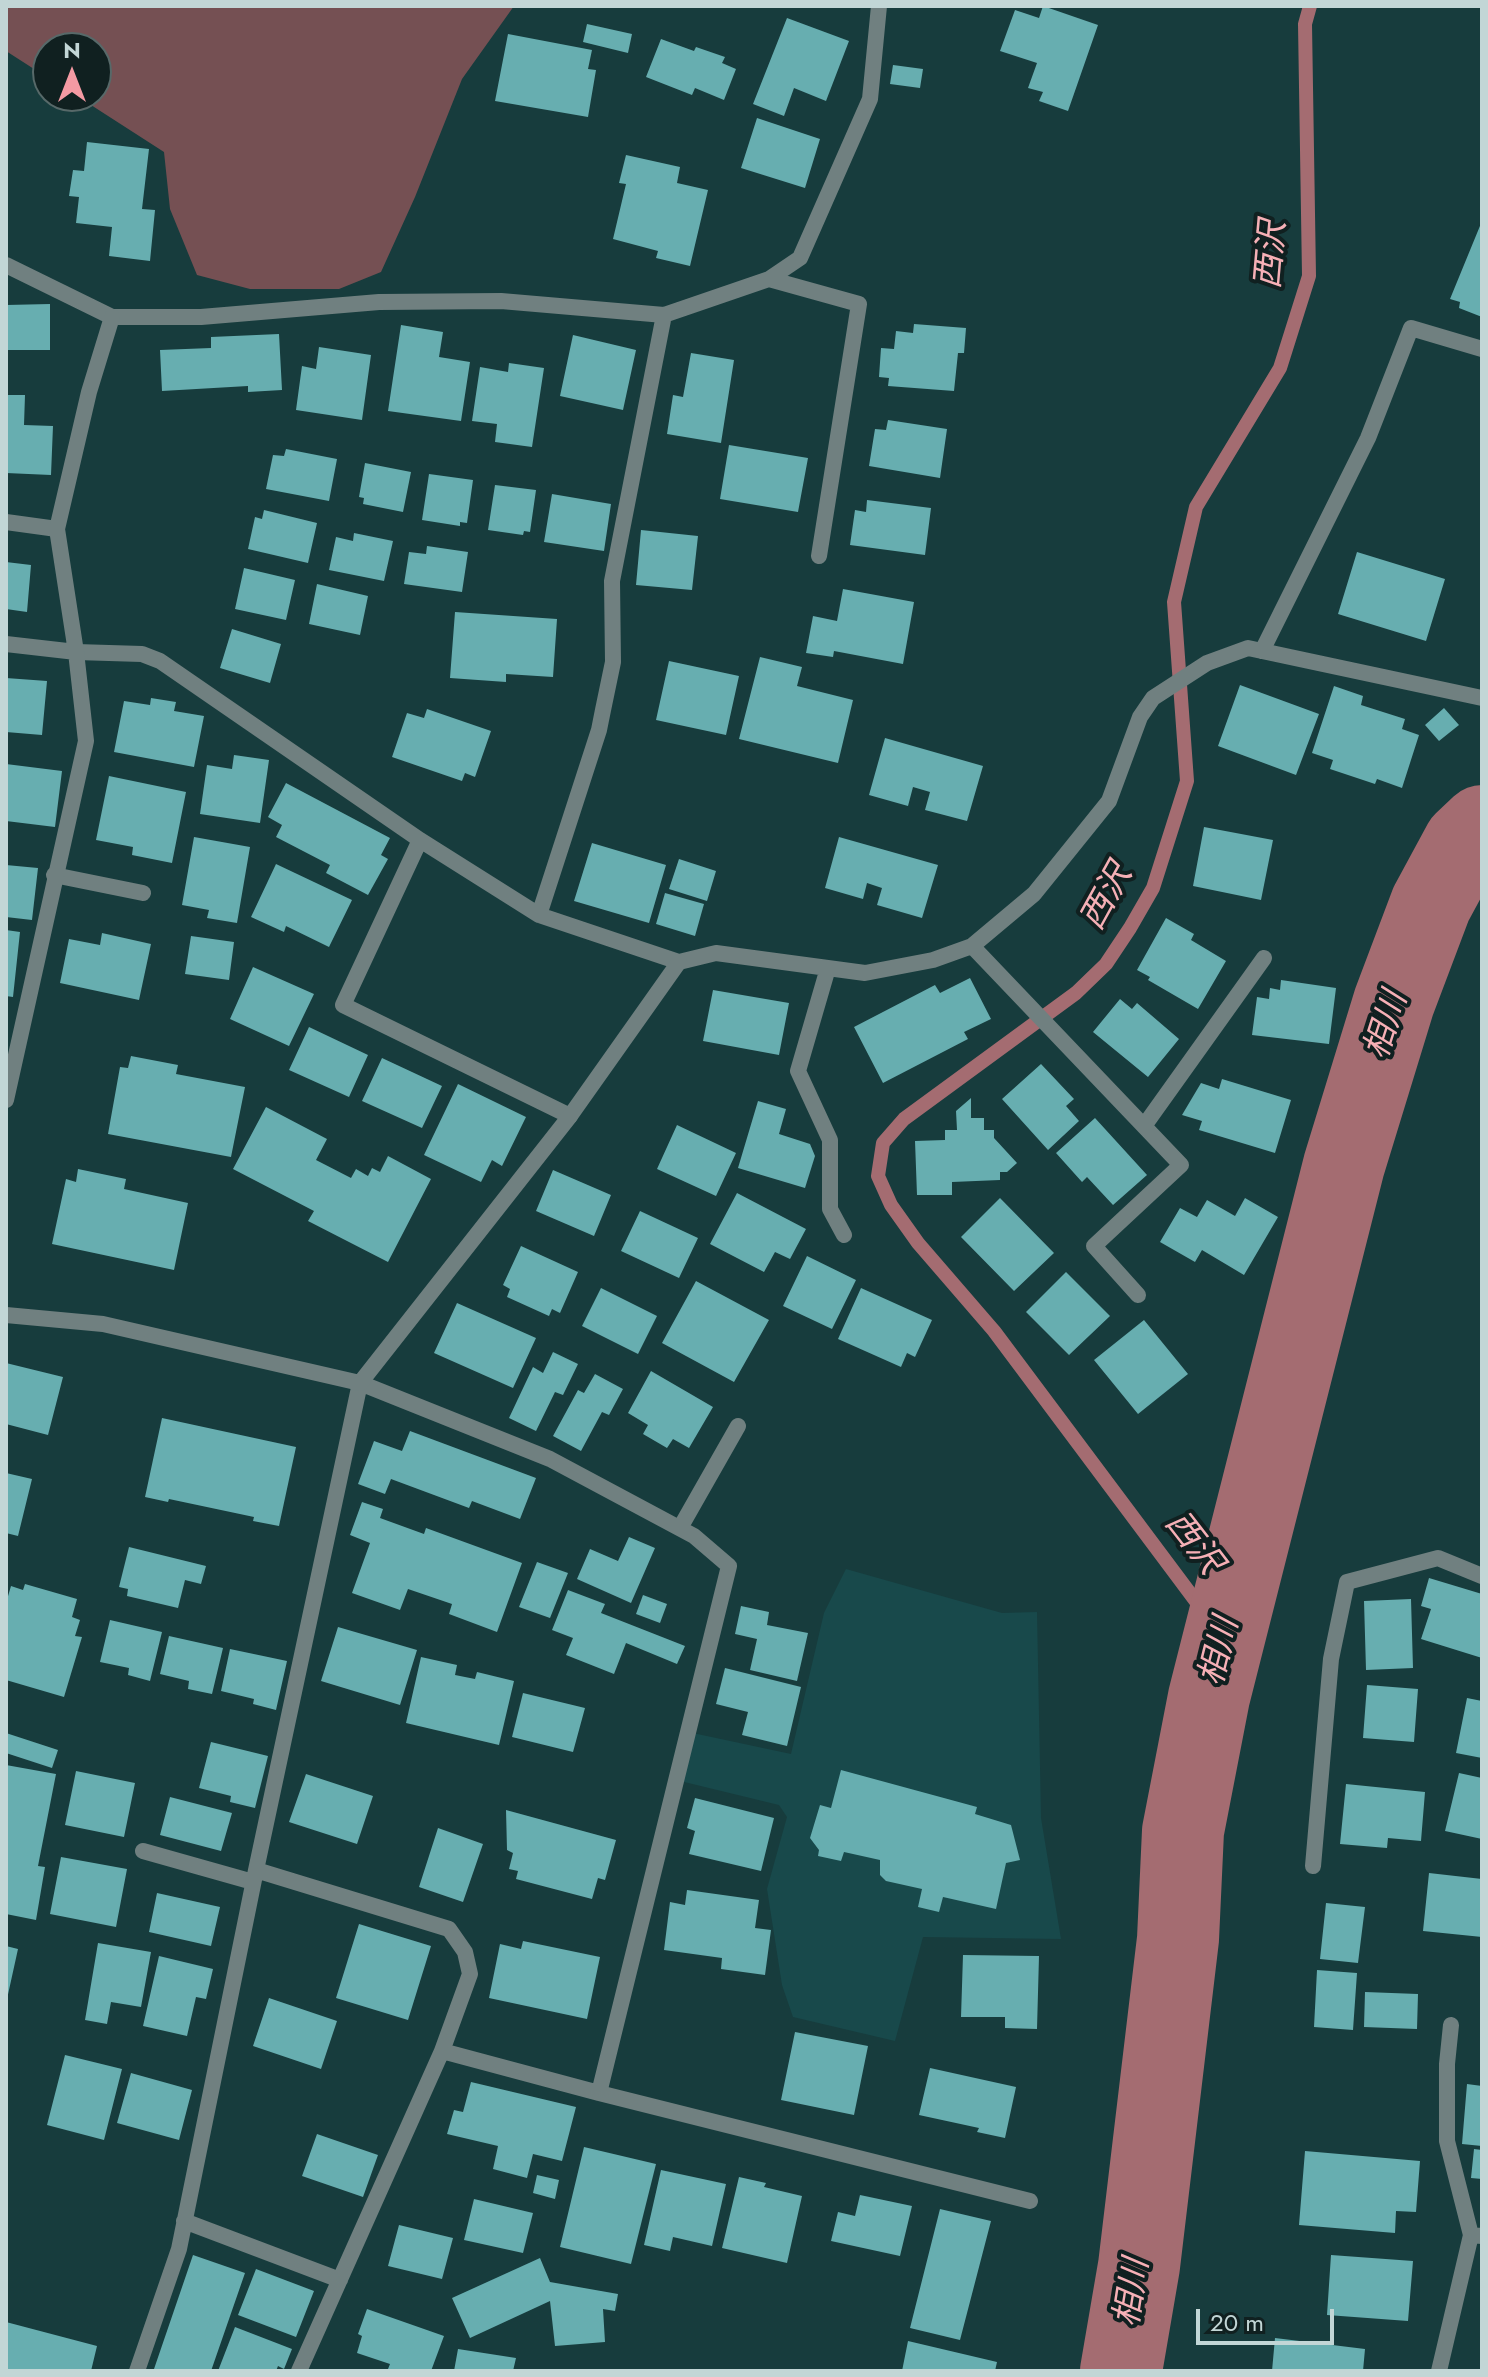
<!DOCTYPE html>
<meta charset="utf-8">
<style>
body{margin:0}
#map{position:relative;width:1488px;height:2377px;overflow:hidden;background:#173c3d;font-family:Jost,sans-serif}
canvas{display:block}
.frame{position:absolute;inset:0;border:8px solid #c2d6d6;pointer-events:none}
.north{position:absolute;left:32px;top:32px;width:80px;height:80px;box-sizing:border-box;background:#102020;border:2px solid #576969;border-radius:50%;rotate:0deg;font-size:22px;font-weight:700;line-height:32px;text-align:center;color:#c2d6d6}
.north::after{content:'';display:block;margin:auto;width:28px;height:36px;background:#f49aa3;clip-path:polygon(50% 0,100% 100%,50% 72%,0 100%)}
.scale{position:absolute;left:1196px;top:2309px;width:138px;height:36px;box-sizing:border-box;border:4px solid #c2d6d6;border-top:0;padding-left:10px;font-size:24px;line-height:28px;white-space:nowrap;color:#c2d6d6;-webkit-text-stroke:6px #102020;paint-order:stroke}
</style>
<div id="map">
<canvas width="1488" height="2377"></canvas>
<div class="frame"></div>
<div class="north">N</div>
<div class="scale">20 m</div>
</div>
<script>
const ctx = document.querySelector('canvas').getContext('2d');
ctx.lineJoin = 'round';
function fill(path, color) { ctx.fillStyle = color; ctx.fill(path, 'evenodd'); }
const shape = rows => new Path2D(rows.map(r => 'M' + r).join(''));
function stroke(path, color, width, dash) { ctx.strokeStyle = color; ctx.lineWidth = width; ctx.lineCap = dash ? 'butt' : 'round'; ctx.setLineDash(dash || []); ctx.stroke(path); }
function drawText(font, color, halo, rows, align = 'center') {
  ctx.font = font + ' Jost,"Noto Sans JP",sans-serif'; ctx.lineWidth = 8; ctx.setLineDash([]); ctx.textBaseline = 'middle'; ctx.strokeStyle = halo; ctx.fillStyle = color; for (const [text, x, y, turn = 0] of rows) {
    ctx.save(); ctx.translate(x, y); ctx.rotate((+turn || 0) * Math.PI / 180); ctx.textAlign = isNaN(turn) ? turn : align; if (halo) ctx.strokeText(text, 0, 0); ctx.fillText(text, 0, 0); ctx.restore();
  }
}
fill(shape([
 [846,1569,1002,1613,1037,1612,1041,1818,1061,1939,923,1937,895,2041,793,2017,782,1985,767,1889,787,1817,779,1805,676,1780,688,1732,791,1754,824,1613]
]), '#18494b');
fill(shape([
 [6,6,514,6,462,79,415,197,381,272,339,289,250,289,197,275,170,209,164,152,77,96,96,96,96,48,48,48,48,78,6,51]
]), '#755053');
stroke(shape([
 [1228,1622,1195,1600,994,1331,918,1243,891,1205,878,1176,883,1143,904,1119,1076,993,1106,964,1130,928,1153,888,1187,781,1174,602,1196,507,1280,368,1309,276,1305,24,1310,6]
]), '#a46c71', 14);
stroke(shape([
 [1121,2371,1139,2266,1178,1939,1183,1831,1209,1697,1344,1165,1394,1002,1431,904,1464,843,1482,826]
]), '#a46c71', 82);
fill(shape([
 [1043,6,1098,25,1068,111,1039,101,1043,92,1028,88,1037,63,1000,51,1015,10,1039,18],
 [787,18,849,41,826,101,794,88,784,116,753,104],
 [587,24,632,34,628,53,583,42],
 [508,34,592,50,588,69,596,70,588,117,495,101],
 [661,39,694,51,696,47,725,57,722,63,736,69,724,100,695,88,692,95,646,77],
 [893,65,923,69,920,88,890,84],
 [757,118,820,139,805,188,741,168],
 [87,142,149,149,142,209,155,210,150,261,109,256,112,227,76,223,79,197,69,196,73,170,84,171],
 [626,155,680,167,677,183,708,190,690,266,656,258,658,251,613,239,626,184,619,183],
 [1482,221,1482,317,1459,308,1460,302,1450,299],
 [50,304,50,350,6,350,6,305],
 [914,324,966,328,964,353,958,353,954,391,888,386,889,378,879,377,881,348,894,349,896,331,913,333],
 [401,325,443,332,439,357,470,362,461,421,388,411],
 [279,334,282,390,248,392,248,386,162,391,160,350,211,348,211,337],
 [573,335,636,350,623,410,560,396],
 [319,347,371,355,362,420,296,410,302,366,316,369],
 [691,353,734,360,721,443,667,434,673,395,683,397],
 [509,363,544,368,532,447,495,442,497,424,472,421,480,367,508,372],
 [6,395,25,395,24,425,53,426,51,475,6,473],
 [888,420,947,429,940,478,869,466,875,429,886,430],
 [729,445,808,458,798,512,720,499],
 [286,449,337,459,329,501,266,489,273,455,284,456],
 [365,463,411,472,403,512,363,504,364,498,359,497],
 [429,474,473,480,467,523,460,522,460,526,422,520],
 [495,485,536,490,530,532,524,531,523,535,488,530],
 [552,494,611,504,604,551,544,542],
 [867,500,931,508,925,555,850,545,855,510,866,512],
 [264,510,317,523,308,563,248,549,255,517,262,519],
 [641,530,698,536,692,590,636,585],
 [354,533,393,541,384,581,329,570,336,537,353,541],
 [427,546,468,552,462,592,404,584,409,552,426,554],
 [1357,552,1445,579,1426,641,1338,614],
 [6,562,31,565,27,612,6,609],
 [244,568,295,580,286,620,235,609],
 [317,584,368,596,360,635,309,624],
 [843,589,914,602,903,664,834,651,833,657,806,653,813,616,837,621],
 [455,612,557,619,553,677,506,674,506,682,450,678],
 [232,629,281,644,270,683,220,668],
 [760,657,802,667,797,686,853,700,838,763,739,739],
 [669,661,739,676,726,735,656,720],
 [6,678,47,681,42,735,6,732],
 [1240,685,1319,714,1296,775,1218,746],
 [1334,686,1363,696,1361,705,1405,719,1402,729,1419,735,1402,788,1377,779,1375,784,1330,769,1333,760,1312,753],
 [151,698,176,702,174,711,204,716,194,767,114,752,124,701,150,705],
 [1444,708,1459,725,1439,741,1425,725],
 [427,709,491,731,475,777,465,773,462,781,392,757,407,713,424,718],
 [885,738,983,766,967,821,925,810,930,792,913,787,908,806,869,795],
 [234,755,269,760,260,823,200,814,207,765,232,769],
 [6,764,62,771,55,827,6,821],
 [109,776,186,792,172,863,132,855,133,847,96,840],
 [286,783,390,838,381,855,388,859,368,895,326,873,330,865,276,837,282,825,268,817],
 [1204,827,1273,840,1261,900,1193,886],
 [194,837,250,847,237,923,207,918,209,910,182,905],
 [839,837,938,865,922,918,877,905,882,888,867,883,863,899,825,888],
 [592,843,666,865,649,923,574,901],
 [679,859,716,871,707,901,669,889],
 [276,864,352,900,329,947,286,926,284,932,251,917],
 [6,865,38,868,32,920,6,917],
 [665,893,704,904,695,936,656,924],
 [1166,918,1194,934,1191,940,1226,961,1198,1009,1148,980,1150,977,1137,970],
 [6,930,20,932,13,997,6,996],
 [102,933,151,944,139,1000,60,983,69,939,100,945],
 [191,936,234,942,229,980,185,974],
 [253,967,314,994,289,1046,230,1019],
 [970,978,991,1019,964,1032,968,1039,883,1083,854,1027,935,985,940,993],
 [1281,980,1336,988,1329,1044,1252,1035,1257,997,1269,999,1270,988,1280,990],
 [713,990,789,1003,779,1055,703,1041],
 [1120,999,1132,1009,1137,1003,1179,1039,1148,1077,1093,1032],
 [309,1027,368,1055,349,1097,289,1070],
 [131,1056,178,1065,176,1074,245,1087,231,1157,108,1134,120,1067,128,1068],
 [382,1058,442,1086,422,1128,362,1101],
 [1041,1064,1074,1099,1066,1106,1079,1121,1048,1150,1002,1099],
 [1222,1079,1291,1100,1275,1153,1199,1130,1202,1121,1182,1115,1201,1083,1219,1089],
 [458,1084,526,1117,502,1166,492,1160,481,1182,424,1155],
 [971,1098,971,1118,984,1118,984,1130,994,1130,994,1138,1017,1163,1007,1172,1000,1172,1000,1180,952,1182,952,1195,917,1195,915,1141,945,1140,945,1130,957,1130,956,1111],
 [758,1101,786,1109,779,1134,810,1144,815,1156,805,1188,738,1168],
 [266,1107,327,1139,316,1160,351,1178,356,1169,368,1176,372,1168,380,1172,388,1156,431,1179,388,1262,308,1221,314,1211,233,1169],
 [1095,1118,1147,1175,1113,1205,1087,1177,1082,1182,1056,1153],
 [677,1125,736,1153,716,1196,657,1169],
 [78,1169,126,1179,124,1189,188,1203,174,1270,52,1244,66,1179,76,1182],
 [553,1170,611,1195,594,1236,536,1211],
 [737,1193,806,1229,790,1259,775,1252,764,1272,710,1244],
 [1000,1198,1054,1253,1014,1291,961,1237],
 [1245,1198,1278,1217,1244,1275,1202,1250,1195,1262,1160,1242,1180,1208,1197,1217,1207,1200,1235,1216],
 [640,1211,698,1238,679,1278,621,1251],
 [521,1246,578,1272,560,1313,552,1309,549,1316,507,1297,510,1289,503,1285],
 [807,1256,856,1280,832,1329,783,1306],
 [1066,1272,1110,1316,1069,1355,1026,1312],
 [696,1281,769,1320,734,1382,662,1343],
 [601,1288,657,1316,638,1354,582,1326],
 [861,1288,932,1320,915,1357,907,1353,901,1367,838,1339],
 [457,1303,536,1338,513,1388,434,1353],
 [1144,1320,1188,1374,1138,1414,1094,1360],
 [553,1352,578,1364,563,1395,555,1392,536,1431,509,1418,533,1367,543,1373],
 [6,1363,63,1377,48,1435,6,1424],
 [651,1371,713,1407,689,1448,673,1439,667,1448,643,1434,648,1425,628,1413],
 [595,1374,623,1389,609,1415,602,1412,581,1451,553,1436,578,1390,584,1393],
 [162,1418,296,1447,279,1526,253,1521,254,1517,169,1499,168,1502,145,1497],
 [410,1431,536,1478,520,1519,472,1501,469,1508,391,1479,385,1494,358,1484,374,1441,402,1451],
 [6,1473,32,1479,18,1536,6,1533],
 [362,1502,383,1509,380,1518,424,1534,426,1528,522,1563,497,1632,449,1614,452,1604,408,1589,400,1610,352,1593,370,1543,350,1535],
 [629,1537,655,1548,631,1603,577,1579,590,1549,618,1561],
 [129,1547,206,1566,201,1584,185,1580,178,1608,127,1596,128,1589,119,1587],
 [537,1562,568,1573,550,1618,519,1607],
 [1429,1578,1482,1594,1482,1658,1421,1639,1431,1609,1421,1606],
 [25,1584,77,1599,72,1617,80,1620,75,1636,82,1637,64,1697,6,1680,6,1603,11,1586,23,1590],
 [568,1590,605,1604,601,1613,685,1646,677,1664,626,1643,614,1674,566,1655,573,1638,552,1630],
 [643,1595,667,1604,660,1623,636,1614],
 [1411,1599,1413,1668,1366,1670,1364,1601],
 [741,1606,769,1612,767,1625,808,1633,797,1681,750,1670,757,1639,735,1634],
 [110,1620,162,1632,150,1681,128,1675,129,1668,100,1662],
 [338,1627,417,1650,400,1705,321,1681],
 [169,1636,223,1648,212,1694,188,1689,189,1681,160,1674],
 [230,1649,287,1661,276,1710,253,1704,254,1699,221,1691],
 [421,1657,457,1665,455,1675,475,1679,477,1672,514,1681,499,1745,406,1723],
 [725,1668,801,1687,787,1746,742,1735,748,1712,716,1704],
 [1367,1685,1418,1689,1414,1742,1363,1738],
 [523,1693,585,1708,573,1752,512,1737],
 [1467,1698,1482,1701,1482,1758,1456,1753],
 [6,1733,58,1750,52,1768,6,1753],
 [211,1742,268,1756,255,1808,230,1802,231,1796,199,1788],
 [6,1765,56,1774,38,1866,45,1867,36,1920,6,1914],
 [841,1770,977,1807,975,1814,1011,1825,1020,1860,1006,1863,996,1909,943,1897,939,1912,918,1907,922,1889,886,1881,880,1875,880,1860,844,1852,841,1861,818,1856,819,1850,810,1838,820,1805,831,1808],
 [76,1771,135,1783,124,1837,65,1825],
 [1459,1773,1482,1778,1482,1839,1445,1831],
 [306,1774,373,1796,357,1844,289,1822],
 [1346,1784,1425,1792,1421,1841,1388,1838,1387,1848,1340,1844],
 [170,1797,232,1813,221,1851,160,1835],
 [695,1798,774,1818,761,1871,689,1854,695,1831,687,1828],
 [506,1810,616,1840,605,1880,598,1878,592,1899,516,1879,518,1871,509,1869,513,1853,507,1850],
 [438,1828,483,1844,463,1902,419,1887],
 [61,1857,127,1869,116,1927,50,1914],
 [1429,1873,1482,1879,1482,1937,1423,1931],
 [687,1890,759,1900,755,1928,771,1930,765,1975,721,1969,722,1958,664,1950,670,1902,685,1905],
 [157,1893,220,1907,211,1946,149,1932],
 [1326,1903,1365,1907,1358,1963,1320,1959],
 [359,1924,431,1946,408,2020,336,1998],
 [523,1941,600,1957,587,2019,489,1998,500,1944,521,1949],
 [98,1943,151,1952,141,2007,111,2002,107,2024,85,2020],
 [6,1946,18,1949,7,1999,6,1999],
 [963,1955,1039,1956,1037,2029,1005,2028,1005,2017,961,2017],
 [159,1956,213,1969,206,1999,196,1997,187,2036,143,2026],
 [1317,1970,1357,1973,1353,2030,1314,2027],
 [1365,1992,1418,1994,1417,2029,1364,2027],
 [269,1998,337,2021,321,2069,253,2046],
 [795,2032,868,2046,854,2115,781,2100],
 [65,2055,122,2069,104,2140,47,2125],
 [930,2068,1016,2087,1005,2138,977,2132,979,2128,919,2115],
 [131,2073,192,2090,179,2140,117,2123],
 [471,2082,576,2107,562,2161,533,2154,527,2178,493,2169,498,2146,447,2134,454,2110,463,2112],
 [1467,2084,1482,2086,1482,2146,1462,2144],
 [317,2134,378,2155,363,2197,302,2176],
 [584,2147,656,2164,631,2264,560,2247],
 [1474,2149,1482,2150,1482,2179,1471,2178],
 [1305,2151,1420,2161,1416,2212,1396,2211,1395,2233,1299,2225],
 [661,2170,726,2184,712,2246,673,2237,670,2251,644,2245],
 [537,2175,559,2180,555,2199,533,2193],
 [739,2177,766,2183,764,2187,802,2196,787,2263,722,2248],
 [860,2195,912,2206,900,2256,831,2241,838,2212,855,2216],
 [474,2199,533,2213,523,2253,464,2240],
 [940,2209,991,2221,960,2340,910,2328],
 [399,2225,453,2238,442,2279,388,2266],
 [193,2255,245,2273,211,2371,161,2371,154,2369],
 [1331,2255,1413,2261,1408,2321,1327,2315],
 [540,2258,550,2282,618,2294,615,2311,603,2309,605,2342,555,2346,550,2301,470,2338,452,2298],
 [256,2269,314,2291,296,2337,238,2315],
 [367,2309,444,2336,431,2371,395,2371,388,2369,390,2364,357,2353,362,2336,358,2334],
 [6,2322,97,2346,91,2371,6,2371],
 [235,2327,292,2349,284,2369,278,2366,276,2371,218,2371],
 [1275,2338,1365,2349,1363,2371,1272,2371],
 [908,2341,997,2362,995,2371,902,2371],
 [458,2349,516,2358,513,2371,454,2371]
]), '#67aeb0');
stroke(shape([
 [6,265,112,317,201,317,379,302,501,301,664,315,769,279,800,258,870,99,879,6],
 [769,279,859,304,819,556],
 [664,315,612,581,613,662,603,710,599,730,539,915,679,962,716,953,865,973,933,960,972,946,1034,894,1109,801,1140,717,1153,698,1207,663,1248,648,1482,698],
 [6,522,57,529],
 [1262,651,1368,438,1411,328,1482,349],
 [76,652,142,654,160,661,420,840,539,915],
 [420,840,343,1005,570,1116],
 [54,875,143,893],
 [972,946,1181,1165,1094,1246,1138,1295],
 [828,968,798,1071,830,1140,830,1209,844,1235],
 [1144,1126,1264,958],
 [680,1528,738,1426],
 [143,1851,253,1882],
 [1313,1866,1331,1659,1347,1582,1438,1558,1482,1576],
 [256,1870,449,1929,465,1952,470,1974,442,2051,299,2371],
 [1451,2025,1447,2064,1447,2141,1471,2235],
 [599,2093,1030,2201],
 [184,2221,340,2280],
 [137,2371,179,2249,256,1870,360,1383,550,1459,694,1536,729,1566,599,2093,442,2051],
 [1439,2371,1471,2235,1482,2236]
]), '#708080', 16);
stroke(shape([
 [6,644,76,652],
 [6,1100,86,741,76,652,57,529,89,392,112,317],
 [6,1315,103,1324,360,1383,570,1116,679,962]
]), '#708080', 16);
drawText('italic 34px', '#f6b0b6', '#102020', [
 ["西沢",1273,255,-85],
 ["西沢",1108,898,-61],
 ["相川",1388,1026,-72],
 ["西沢",1192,1544,52],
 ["相川",1221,1652,-76],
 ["相川",1134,2293,-81]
]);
</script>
